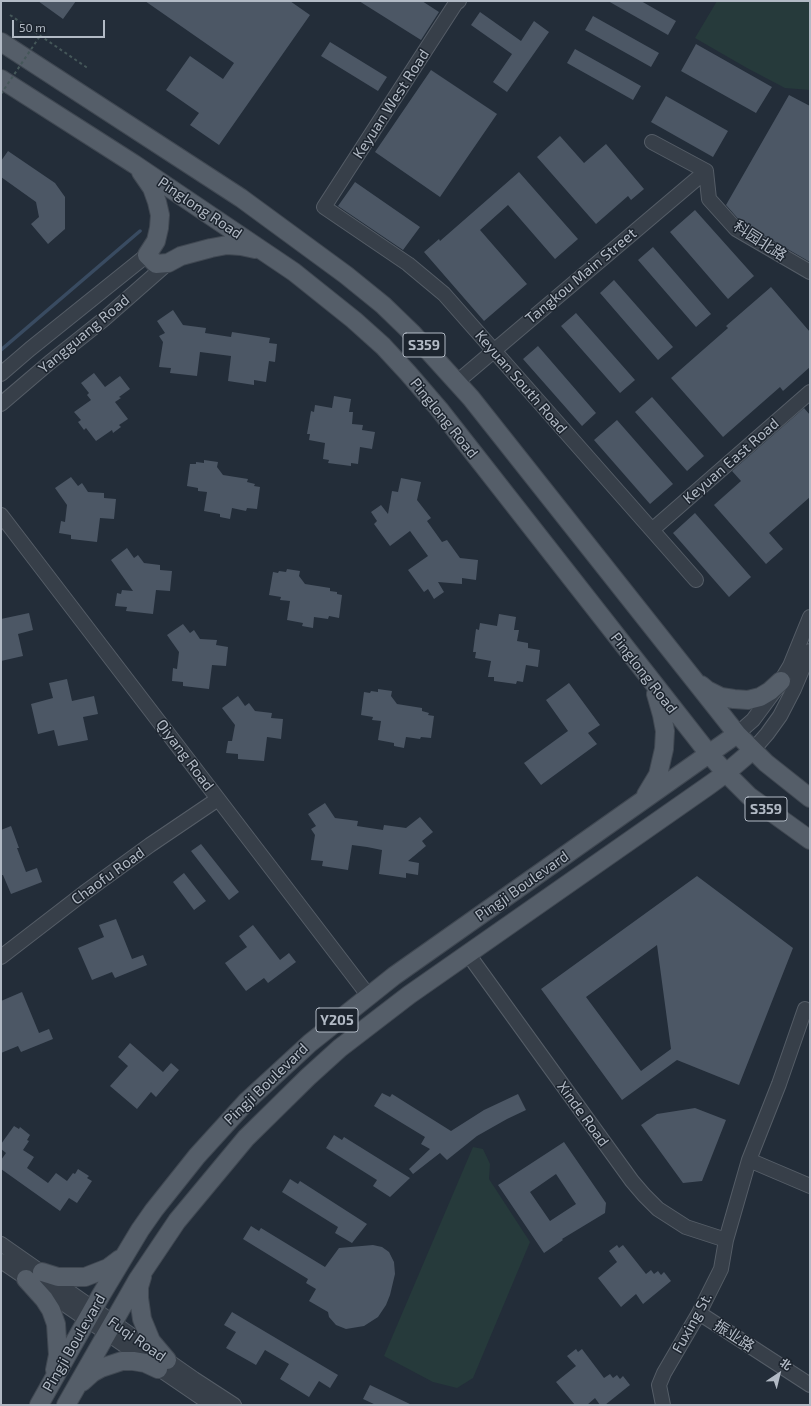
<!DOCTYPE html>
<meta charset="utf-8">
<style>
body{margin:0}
#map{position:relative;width:811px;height:1406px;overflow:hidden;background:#232d39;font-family:"Exo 2","Noto Sans SC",sans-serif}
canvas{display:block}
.frame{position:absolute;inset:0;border:2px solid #b2bac5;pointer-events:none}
.north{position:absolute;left:759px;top:1354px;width:40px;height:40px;-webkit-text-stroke:3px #1c242e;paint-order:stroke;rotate:35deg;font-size:11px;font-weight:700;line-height:16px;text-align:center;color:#b2bac5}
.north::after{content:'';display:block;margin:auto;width:14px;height:18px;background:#b2bac5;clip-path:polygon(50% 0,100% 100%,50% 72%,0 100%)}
.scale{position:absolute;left:12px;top:20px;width:93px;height:18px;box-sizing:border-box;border:2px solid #b2bac5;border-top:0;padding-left:5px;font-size:12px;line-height:14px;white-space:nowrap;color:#b2bac5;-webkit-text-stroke:3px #1c242e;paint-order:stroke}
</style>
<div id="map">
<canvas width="811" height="1406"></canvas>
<div class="frame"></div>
<div class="north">北</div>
<div class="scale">50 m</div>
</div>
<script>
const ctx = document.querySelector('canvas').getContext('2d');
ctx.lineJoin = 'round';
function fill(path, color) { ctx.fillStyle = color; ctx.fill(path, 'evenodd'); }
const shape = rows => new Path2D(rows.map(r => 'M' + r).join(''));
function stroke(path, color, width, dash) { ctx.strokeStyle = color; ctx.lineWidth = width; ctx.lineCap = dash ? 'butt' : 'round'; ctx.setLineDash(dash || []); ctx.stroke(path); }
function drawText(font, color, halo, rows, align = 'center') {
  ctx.font = font + ' "Exo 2","Noto Sans SC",sans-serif'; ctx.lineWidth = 3; ctx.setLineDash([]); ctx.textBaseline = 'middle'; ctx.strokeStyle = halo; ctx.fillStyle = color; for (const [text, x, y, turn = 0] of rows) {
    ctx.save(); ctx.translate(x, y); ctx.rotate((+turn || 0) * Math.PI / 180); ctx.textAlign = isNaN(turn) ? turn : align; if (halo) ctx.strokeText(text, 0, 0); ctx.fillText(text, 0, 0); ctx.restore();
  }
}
fill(shape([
 [717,1,810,1,810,90,785,88,747,68,695,38],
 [473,1147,483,1149,490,1164,489,1179,530,1242,473,1378,457,1388,433,1382,384,1356]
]), '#263a3b');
stroke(shape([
 [1,350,140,231]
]), '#394b61', 3.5);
fill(shape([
 [38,1,76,1,63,19],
 [145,1,290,1,310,15,219,145,190,125,199,113,166,90,190,56,223,79,234,63],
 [359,1,422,1,439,12,421,40],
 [608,1,641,1,676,21,668,35],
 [480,12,521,41,534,21,549,32,507,92,493,82,512,54,471,25],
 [593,16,659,53,651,67,585,30],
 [330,42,387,77,378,91,321,56],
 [696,44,772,87,756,113,681,71],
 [575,49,641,86,633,100,567,63],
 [431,70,497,114,440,197,375,152],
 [789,95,810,106,810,262,741,222,726,205],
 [666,96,728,131,713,157,651,122],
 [560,136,584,163,606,144,644,189,631,200,628,196,596,224,537,157],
 [8,151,55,183,65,197,65,229,48,244,31,224,39,217,36,202,1,177,1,161],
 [519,172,578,239,555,259,508,205,480,230,527,284,484,321,424,252,439,239,440,241],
 [355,182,420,227,403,250,338,206],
 [695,210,754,276,728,299,670,232],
 [653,247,711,314,696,327,638,260],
 [614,280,673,347,658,360,600,293],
 [771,287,810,332,810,367,783,391,780,387,723,437,671,378,728,328,726,326],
 [173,310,183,325,206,328,205,333,231,337,232,332,270,338,269,343,277,344,275,362,269,361,266,382,254,380,254,385,228,381,231,356,200,352,197,376,170,373,171,368,159,367,163,342,159,336,165,333,157,321],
 [576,313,635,380,620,393,561,326],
 [538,346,596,413,582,426,523,359],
 [94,373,105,387,120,376,130,389,119,397,121,398,115,402,128,419,119,425,121,427,113,433,112,430,96,441,86,428,84,430,78,422,81,420,74,412,91,400,87,395,89,393,81,383],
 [334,396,351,399,349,412,353,412,352,424,363,425,362,430,375,432,372,449,360,447,358,464,351,463,351,466,328,463,329,460,323,459,325,443,309,440,310,434,307,434,311,411,314,412,315,405,332,408],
 [652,397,704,456,687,471,635,412],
 [804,408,810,415,810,497,769,533,783,549,766,564,714,505,741,481,732,471],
 [617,420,673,484,650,504,594,440],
 [204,460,218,462,217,467,223,475,248,479,247,482,255,484,254,486,260,487,257,509,247,508,246,511,232,508,230,519,220,517,220,514,204,511,207,492,198,491,198,488,187,486,190,464,196,464,196,462,204,463],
 [71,477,78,486,82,483,88,492,104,493,104,498,116,499,114,519,100,518,97,542,71,539,71,535,59,533,61,521,65,522,67,505,55,488],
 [401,478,421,482,417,500,431,518,427,521,442,542,447,540,460,558,478,560,476,580,462,578,462,584,438,582,444,592,434,599,428,589,424,592,408,570,428,556,410,531,390,546,374,524,377,521,371,512,381,505,388,514,392,491,398,492],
 [695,513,751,577,729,597,673,533],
 [127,548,134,558,138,555,144,563,160,565,160,570,172,571,170,591,156,590,153,614,126,611,127,607,115,606,117,593,121,594,122,590,133,591,111,560],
 [287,569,300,571,299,576,305,584,330,588,330,591,337,592,337,594,342,595,339,618,329,616,328,619,314,617,313,628,302,626,303,623,287,620,290,601,280,600,281,597,269,595,273,572,278,573,279,571,286,572],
 [29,613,33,630,18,634,23,656,1,661,1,619],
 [499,614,516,617,514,630,519,630,517,641,528,643,528,648,540,650,538,667,526,665,523,682,517,681,516,684,494,681,494,677,488,677,491,661,475,658,476,652,473,652,476,629,479,630,480,623,497,626],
 [183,624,190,633,194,630,200,639,217,640,216,645,228,647,226,666,212,665,209,689,183,686,183,682,172,681,173,668,177,669,179,652,167,635],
 [67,679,72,701,94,696,98,714,83,717,88,740,58,746,54,730,38,734,31,704,53,698,49,683],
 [569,683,600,725,588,733,597,744,541,785,524,763,568,731,546,700],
 [378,689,392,691,391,696,397,704,422,708,422,711,429,713,428,715,434,716,431,738,421,737,420,739,406,737,404,748,394,746,394,743,378,740,381,721,372,720,373,717,361,715,364,692,370,693,371,691,378,692],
 [238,696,245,706,249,703,255,711,272,713,271,718,283,719,281,739,267,737,264,761,238,759,238,754,226,753,228,741,232,741,235,725,222,708],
 [325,803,335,818,358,821,357,826,383,830,384,825,406,828,420,817,433,832,422,841,426,846,408,861,419,863,418,875,406,873,406,878,379,874,382,850,367,847,352,845,348,870,322,866,323,861,311,860,315,835,311,829,316,826,308,814],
 [11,826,19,848,17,848,26,872,37,868,42,882,11,894,3,875,1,875,1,830],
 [201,844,239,892,229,900,191,851],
 [184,873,206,901,194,910,173,882],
 [697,876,793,948,739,1085,677,1060,622,1100,541,989],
 [657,945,671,1049,641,1071,586,997],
 [116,919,132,959,143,955,147,965,115,978,112,972,92,980,78,948,104,937,99,925],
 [253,925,280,960,289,953,296,962,268,983,264,978,246,991,225,963,247,947,239,936],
 [22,992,39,1033,49,1029,53,1039,21,1052,18,1046,1,1053,1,1001],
 [130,1043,163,1072,171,1063,179,1070,156,1097,151,1092,137,1109,110,1086,128,1066,118,1057],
 [382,1093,390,1097,392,1094,451,1131,484,1110,518,1094,526,1110,507,1119,477,1136,447,1160,440,1153,413,1174,409,1169,430,1149,421,1144,425,1137,374,1106],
 [695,1108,726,1120,702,1181,683,1183,641,1125,657,1114],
 [14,1126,19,1129,20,1127,30,1135,27,1140,29,1141,23,1150,34,1157,27,1168,48,1183,56,1173,67,1181,73,1173,75,1174,78,1169,89,1176,87,1178,92,1181,77,1203,69,1198,60,1211,1,1169,1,1160,6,1153,1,1149,1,1144],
 [334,1135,342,1140,344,1137,410,1178,390,1197,373,1186,377,1180,326,1148],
 [564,1142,606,1203,605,1213,562,1239,563,1240,544,1253,498,1185],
 [556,1174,576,1204,550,1221,530,1192],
 [290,1179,298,1184,300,1181,367,1224,352,1243,335,1233,338,1227,282,1192],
 [251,1226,259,1231,261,1228,325,1267,339,1248,373,1245,382,1247,389,1252,394,1262,395,1274,390,1295,386,1305,378,1317,364,1326,346,1329,336,1325,329,1317,328,1312,309,1301,316,1289,306,1283,308,1279,243,1239],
 [617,1245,619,1248,623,1245,646,1274,651,1270,654,1274,658,1271,661,1275,664,1272,671,1281,643,1304,636,1294,621,1307,598,1278,617,1262,609,1251],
 [232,1312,338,1375,330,1388,319,1381,309,1397,280,1379,289,1364,265,1350,256,1365,226,1348,236,1332,224,1325],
 [576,1349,578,1352,582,1349,604,1378,610,1374,613,1378,617,1375,620,1379,623,1376,630,1385,605,1405,600,1405,595,1398,587,1405,575,1405,556,1382,576,1366,567,1356],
 [370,1385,412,1405,376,1405,363,1399]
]), '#4c5765');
const minor = shape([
 [459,1,456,3,324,207,408,264,444,294,696,580],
 [652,142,706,171,709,199,736,229,810,272],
 [1,374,30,349,147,255],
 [457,382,706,171],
 [1,404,49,363,103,320,168,263],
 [1,515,368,995],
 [652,530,810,392],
 [737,734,753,720,776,689,790,666,810,617],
 [753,750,767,734,780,716,794,689,810,651],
 [468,954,632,1181,644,1195,658,1209,686,1227,726,1240],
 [1,957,84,893,150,845,218,799],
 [749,1160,810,1186],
 [1,1244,194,1379,234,1405],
 [1,1261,212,1405],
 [699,1313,810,1385],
 [663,1405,659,1385,664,1373,699,1313,721,1269,726,1240,749,1160,779,1084,805,1009]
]);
const major = shape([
 [1,42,241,198,346,275,383,305,413,334,471,398,737,734,766,763,810,798],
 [1,79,134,164,294,272,354,320,383,346,408,373,439,409,709,754,726,773,749,796,810,840],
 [141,172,152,188,157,202,160,215,159,228,156,241,147,255,156,264,168,263,181,256,211,248,227,245,241,246,255,249],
 [701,685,707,690,721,697,734,699,748,700,760,697,770,691,781,681],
 [646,795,658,775,664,749,665,731,662,715,656,694],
 [42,1272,58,1277,85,1277,108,1268,120,1259],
 [142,1277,139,1287,139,1298,142,1319,151,1341,167,1360],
 [26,1279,44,1299,51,1310,56,1324,58,1355,55,1370],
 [82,1382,92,1373,101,1368,122,1361,133,1361,145,1363,158,1369],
 [39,1405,101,1295,140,1230,154,1210,197,1156,247,1101,310,1043,394,976,737,734],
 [66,1405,138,1279,177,1221,246,1138,308,1077,340,1048,409,995,708,786,726,773,753,750]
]);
stroke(minor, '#555d67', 16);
stroke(major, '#404852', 20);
stroke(shape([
 [10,15,89,69]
]), '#455759', 2, [3, 3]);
stroke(minor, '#373f49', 14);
stroke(major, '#555e69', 18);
stroke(shape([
 [1,94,40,36]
]), '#455759', 2, [3, 3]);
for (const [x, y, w] of [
 [424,345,42],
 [766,809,42],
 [337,1020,42]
]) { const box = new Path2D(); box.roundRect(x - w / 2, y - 12, w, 24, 3); ctx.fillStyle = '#1c242e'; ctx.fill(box); stroke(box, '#b2bac5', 1); }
drawText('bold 14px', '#b2bac5', null, [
 ["S359",424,345],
 ["S359",766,809],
 ["Y205",337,1020]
]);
drawText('15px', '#b2bac5', '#1c242e', [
 ["Keyuan West Road",391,104,-57],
 ["Pinglong Road",200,208,34],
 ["科园北路",760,241,33],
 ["Tangkou Main Street",581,276,-40],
 ["Yangguang Road",84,334,-40],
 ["Keyuan South Road",521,382,49],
 ["Pinglong Road",444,418,51],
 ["Keyuan East Road",731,461,-41],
 ["Pinglong Road",644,673,52],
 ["Qiyang Road",185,755,53],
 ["Chaofu Road",108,876,-36],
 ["Pingji Boulevard",522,886,-35],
 ["Pingji Boulevard",266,1084,-44],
 ["Xinde Road",583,1114,54],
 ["Fuxing St.",692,1323,-61],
 ["振业路",734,1336,33],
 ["Fuqi Road",137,1339,35],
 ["Pingji Boulevard",74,1343,-60]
]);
</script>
